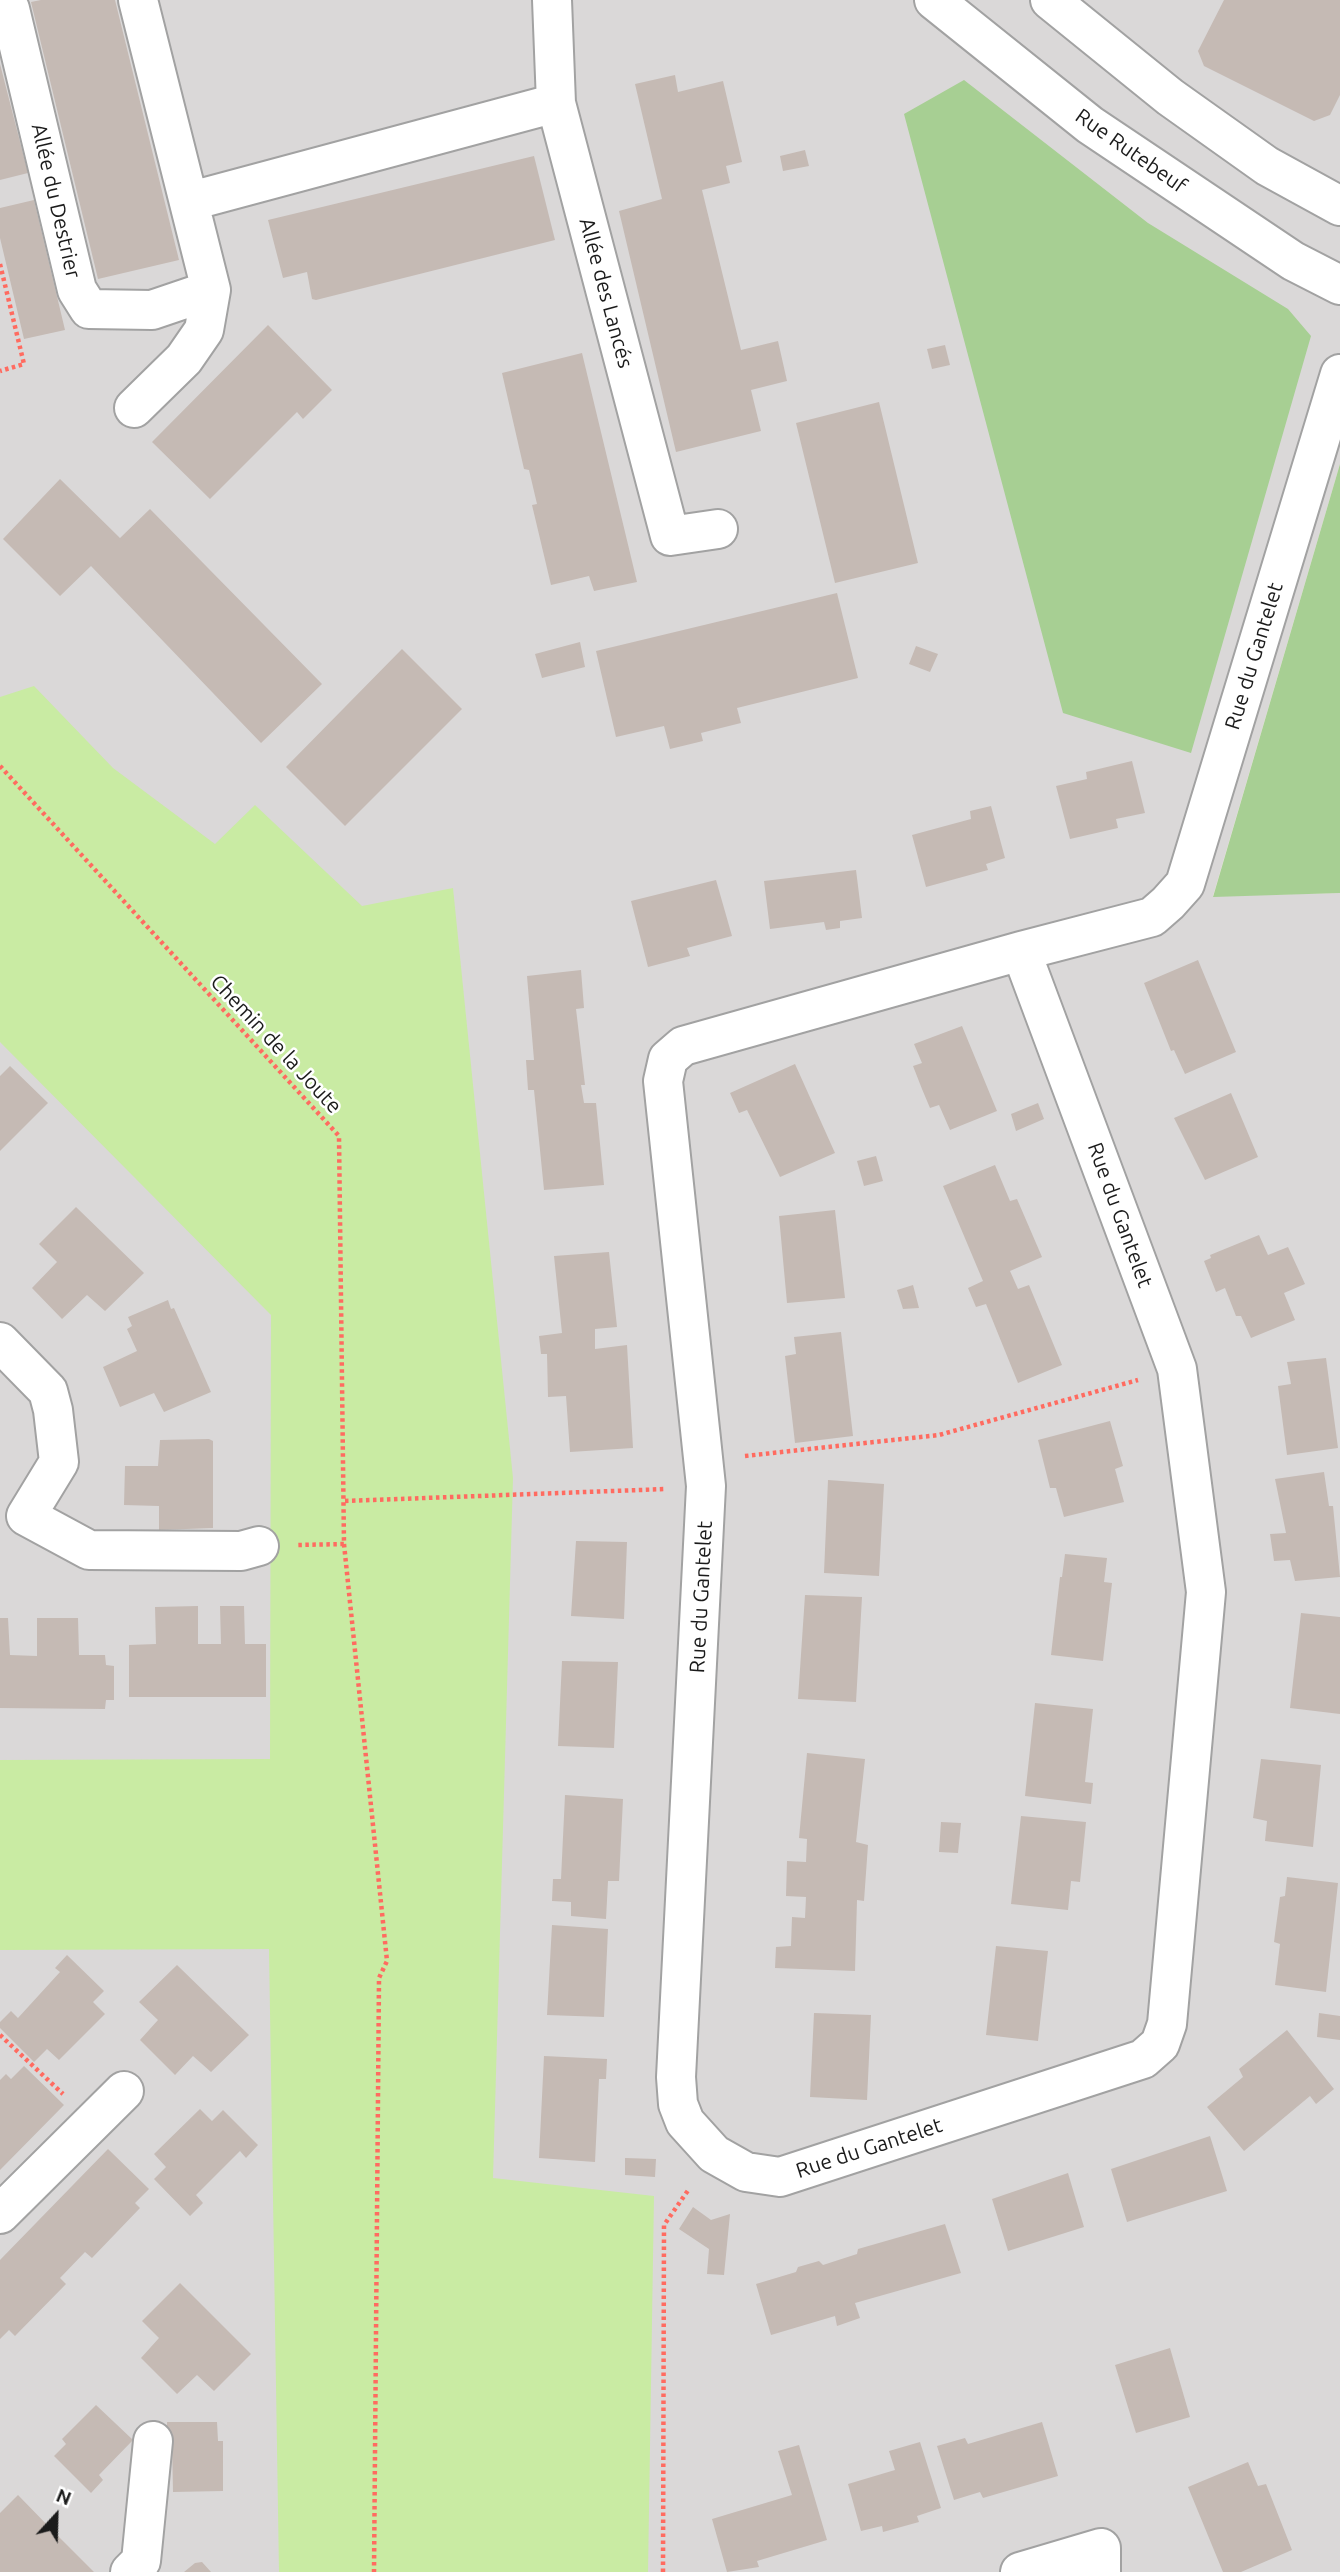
<!DOCTYPE html>
<meta charset="utf-8">
<style>
body{margin:0}
#map{position:relative;width:1340px;height:2572px;overflow:hidden;background:#eee9e0;font-family:Ubuntu,sans-serif}
canvas{display:block}
.north{position:absolute;left:21px;top:2481px;width:70px;height:70px;-webkit-text-stroke:5px #fff;paint-order:stroke;rotate:22deg;font-size:19px;font-weight:700;line-height:28px;text-align:center;color:#1b1b1b}
.north::after{content:'';display:block;margin:auto;width:24px;height:32px;background:#1b1b1b;clip-path:polygon(50% 0,100% 100%,50% 72%,0 100%)}
</style>
<div id="map">
<canvas width="1340" height="2572"></canvas>
<div class="north">N</div>
</div>
<script>
const ctx = document.querySelector('canvas').getContext('2d');
ctx.lineJoin = 'round';
function fill(path, color) { ctx.fillStyle = color; ctx.fill(path, 'evenodd'); }
const shape = rows => new Path2D(rows.map(r => 'M' + r).join(''));
function stroke(path, color, width, dash) { ctx.strokeStyle = color; ctx.lineWidth = width; ctx.lineCap = dash ? 'butt' : 'round'; ctx.setLineDash(dash || []); ctx.stroke(path); }
function drawText(font, color, halo, rows, align = 'center') {
  ctx.font = font + ' Ubuntu,sans-serif'; ctx.lineWidth = 5; ctx.setLineDash([]); ctx.textBaseline = 'middle'; ctx.strokeStyle = halo; ctx.fillStyle = color; for (const [text, x, y, turn = 0] of rows) {
    ctx.save(); ctx.translate(x, y); ctx.rotate((+turn || 0) * Math.PI / 180); ctx.textAlign = isNaN(turn) ? turn : align; if (halo) ctx.strokeText(text, 0, 0); ctx.fillText(text, 0, 0); ctx.restore();
  }
}
fill(shape([
 [0,0,1340,0,1340,464,1213,896,1340,893,1340,2572,0,2572]
]), '#dad8d8');
fill(shape([
 [34,686,113,768,215,844,255,805,362,906,453,888,513,1478,493,2178,654,2196,648,2572,279,2572,269,1949,0,1950,0,1760,270,1759,271,1315,0,1042,0,697]
]), '#c9eba3');
fill(shape([
 [964,80,1148,223,1288,309,1311,336,1191,753,1063,713,904,114],
 [1340,464,1340,893,1213,897]
]), '#a7cf93');
fill(shape([
 [41,0,115,0,179,260,98,279,31,2],
 [1224,0,1340,0,1340,95,1330,115,1314,121,1204,66,1198,51],
 [0,64,28,173,0,180],
 [675,75,678,92,723,81,742,162,726,166,730,183,702,190,741,350,778,341,787,381,751,390,761,431,676,452,619,211,662,199,635,84],
 [805,150,809,166,783,171,780,156],
 [534,156,555,240,316,300,312,299,307,272,283,278,268,220],
 [34,200,65,330,24,339,0,238,0,208],
 [268,325,332,390,303,419,297,412,210,499,152,442],
 [945,345,950,365,932,369,927,349],
 [582,353,637,582,594,591,589,576,551,585,532,505,537,504,529,470,524,469,502,373],
 [879,402,918,563,835,583,796,423],
 [60,479,120,538,150,509,322,684,261,743,91,566,60,596,3,539],
 [837,593,858,678,737,708,741,723,701,733,703,741,670,749,664,726,616,737,596,651],
 [580,642,585,667,542,678,535,654],
 [916,646,938,654,930,672,909,664],
 [402,649,462,709,345,826,286,767],
 [1132,761,1145,813,1116,819,1118,828,1070,839,1056,786,1087,779,1086,772],
 [991,806,1005,858,986,864,988,870,926,887,912,835,971,819,970,811],
 [856,870,862,918,840,921,840,928,826,930,824,922,770,929,764,881],
 [716,880,732,936,687,948,690,956,648,967,631,901],
 [1198,960,1236,1052,1185,1074,1174,1050,1171,1051,1144,983],
 [581,970,584,1008,576,1009,585,1085,581,1085,584,1103,596,1103,604,1185,544,1190,534,1090,528,1090,526,1060,534,1060,527,976],
 [962,1026,997,1111,950,1130,939,1105,930,1108,922,1089,913,1066,922,1063,914,1044],
 [795,1064,835,1153,780,1177,747,1110,739,1113,730,1093],
 [10,1066,48,1103,0,1151,0,1076],
 [1231,1093,1258,1157,1205,1180,1174,1118],
 [1038,1103,1044,1119,1016,1131,1011,1114],
 [876,1156,883,1181,864,1186,857,1161],
 [995,1165,1010,1201,1017,1199,1042,1257,1010,1271,1018,1289,1029,1285,1062,1365,1018,1383,986,1304,976,1307,968,1288,983,1281,943,1186],
 [76,1207,144,1273,105,1311,87,1295,62,1319,32,1288,57,1262,39,1244],
 [835,1210,845,1298,787,1303,779,1216],
 [1259,1235,1268,1255,1288,1247,1305,1284,1284,1293,1295,1320,1251,1338,1241,1316,1236,1316,1225,1288,1216,1292,1204,1261,1211,1258,1210,1255],
 [609,1252,617,1327,595,1329,595,1349,627,1345,633,1448,570,1452,566,1396,548,1397,547,1354,541,1354,539,1336,562,1333,554,1256],
 [913,1285,919,1308,903,1309,897,1290],
 [168,1300,171,1309,174,1308,211,1392,164,1412,154,1393,120,1407,103,1367,137,1351,127,1329,132,1326,128,1317],
 [841,1332,853,1436,795,1443,785,1356,796,1354,794,1337],
 [1326,1358,1338,1448,1287,1455,1278,1386,1291,1384,1287,1362],
 [1110,1421,1123,1466,1115,1469,1124,1502,1064,1517,1056,1488,1050,1488,1038,1440],
 [209,1439,213,1441,213,1528,159,1530,159,1506,124,1505,125,1466,158,1466,160,1440],
 [1324,1472,1329,1506,1333,1506,1340,1577,1295,1581,1290,1560,1274,1561,1270,1534,1286,1533,1275,1479],
 [828,1480,884,1484,879,1576,824,1573],
 [576,1541,627,1542,624,1619,571,1616],
 [1065,1554,1107,1558,1104,1582,1112,1583,1103,1661,1051,1655,1060,1577,1062,1577],
 [805,1595,862,1597,856,1702,798,1699],
 [198,1606,198,1644,221,1644,220,1606,244,1606,245,1644,266,1644,266,1697,129,1697,129,1645,156,1644,155,1607],
 [1301,1613,1340,1617,1340,1714,1290,1708],
 [0,1618,8,1618,10,1655,37,1656,37,1618,78,1618,79,1655,105,1655,106,1665,114,1666,114,1700,106,1700,105,1709,0,1708],
 [562,1661,618,1662,614,1748,558,1746],
 [1035,1703,1093,1709,1085,1782,1093,1783,1091,1804,1025,1796],
 [807,1753,865,1759,856,1842,868,1845,864,1901,857,1900,855,1971,775,1968,776,1947,791,1946,792,1917,805,1918,806,1897,786,1896,787,1861,806,1862,807,1839,799,1838],
 [1261,1759,1321,1765,1313,1847,1265,1841,1267,1821,1253,1818],
 [565,1795,623,1799,619,1881,608,1881,606,1919,571,1916,571,1902,552,1901,553,1879,561,1879],
 [1021,1816,1086,1822,1080,1882,1071,1881,1068,1910,1011,1904],
 [941,1822,961,1823,958,1853,939,1852],
 [1287,1877,1338,1883,1326,1992,1275,1985,1280,1944,1274,1942,1275,1934,1280,1897,1285,1896],
 [552,1925,608,1929,604,2017,547,2015],
 [996,1946,1048,1951,1038,2041,986,2035],
 [67,1955,104,1991,93,2002,105,2014,59,2060,47,2049,34,2062,0,2028,0,2022,11,2011,18,2018,60,1972,55,1968],
 [177,1965,249,2035,211,2072,193,2056,175,2075,140,2040,158,2020,139,2002],
 [814,2013,871,2015,867,2100,810,2097],
 [1319,2013,1340,2016,1340,2040,1317,2037],
 [1287,2030,1334,2089,1316,2104,1310,2096,1244,2151,1207,2107,1243,2077,1239,2069],
 [544,2056,607,2059,606,2079,599,2079,595,2162,539,2158],
 [24,2066,64,2105,0,2170,0,2080,6,2074,11,2079],
 [200,2109,212,2121,223,2110,258,2145,246,2158,240,2151,196,2195,203,2203,190,2216,154,2179,166,2167,154,2154],
 [1210,2136,1227,2191,1127,2222,1111,2169],
 [108,2149,149,2189,135,2203,140,2208,92,2258,85,2252,60,2278,66,2284,15,2336,9,2330,0,2339,0,2260],
 [625,2158,656,2159,655,2177,625,2175],
 [1068,2173,1084,2227,1008,2251,992,2199],
 [693,2207,711,2220,730,2214,724,2275,707,2274,709,2249,679,2229],
 [945,2224,961,2273,855,2303,860,2318,837,2326,835,2316,771,2335,756,2284,796,2272,798,2267,819,2261,823,2265,857,2254,858,2249],
 [180,2283,251,2354,214,2391,197,2375,177,2394,141,2358,159,2338,142,2321],
 [1170,2348,1190,2417,1136,2433,1115,2365],
 [96,2405,133,2440,99,2475,103,2480,91,2493,54,2456,66,2444,62,2439],
 [167,2422,217,2422,218,2441,223,2441,223,2491,173,2492,172,2442,167,2443],
 [1042,2422,1058,2476,983,2498,980,2492,954,2500,937,2446,965,2438,968,2444],
 [920,2442,941,2508,917,2516,919,2522,883,2532,882,2526,861,2531,848,2484,895,2470,889,2451],
 [799,2445,827,2540,757,2561,759,2567,727,2572,712,2519,792,2495,778,2451],
 [1248,2462,1258,2486,1266,2484,1292,2550,1241,2572,1223,2572,1188,2487],
 [18,2495,53,2531,94,2572,0,2572,0,2513],
 [202,2562,211,2572,184,2572,195,2563]
]), '#c5bab4');
const minor = shape([
 [552,0,556,103,670,536,718,529],
 [934,0,1090,125,1293,261,1340,285],
 [1050,0,1170,97,1267,166,1340,206],
 [10,9,77,290,89,309,152,310,211,290],
 [191,201,556,103],
 [134,408,184,359,204,330,211,290,138,0],
 [1021,951,1177,1369,1206,1592,1167,2024,1160,2044,1143,2059,780,2177,746,2172,714,2154,685,2122,678,2104,676,2077,706,1486,663,1081,668,1059,683,1046,1021,951,1152,917,1168,903,1185,884,1340,374],
 [0,1342,48,1391,53,1410,59,1462,26,1516,89,1550,241,1551,259,1546],
 [0,2214,124,2091],
 [130,2572,141,2561,153,2441],
 [1020,2572,1101,2548,1101,2572]
]);
stroke(minor, '#a2a2a2', 42);
stroke(shape([
 [0,264,24,364,0,371],
 [0,766,339,1136,344,1544,298,1545],
 [745,1456,939,1435,1138,1380],
 [345,1501,666,1489],
 [344,1544,387,1961,379,1978,374,2572],
 [0,2035,63,2094],
 [663,2572,664,2225,689,2189]
]), '#ff6b60', 4.5, [3.5, 3.5]);
stroke(minor, '#fff', 38);
drawText('21px', '#1b1b1b', '#fff', [
 ["Rue Rutebeuf",1131,151,35],
 ["Allée du Destrier",56,201,77],
 ["Allée des Lancés",606,293,75],
 ["Rue du Gantelet",1254,656,-73],
 ["Chemin de la Joute",276,1044,47],
 ["Rue du Gantelet",1120,1215,70],
 ["Rue du Gantelet",701,1597,-87],
 ["Rue du Gantelet",869,2148,-18]
]);
</script>
